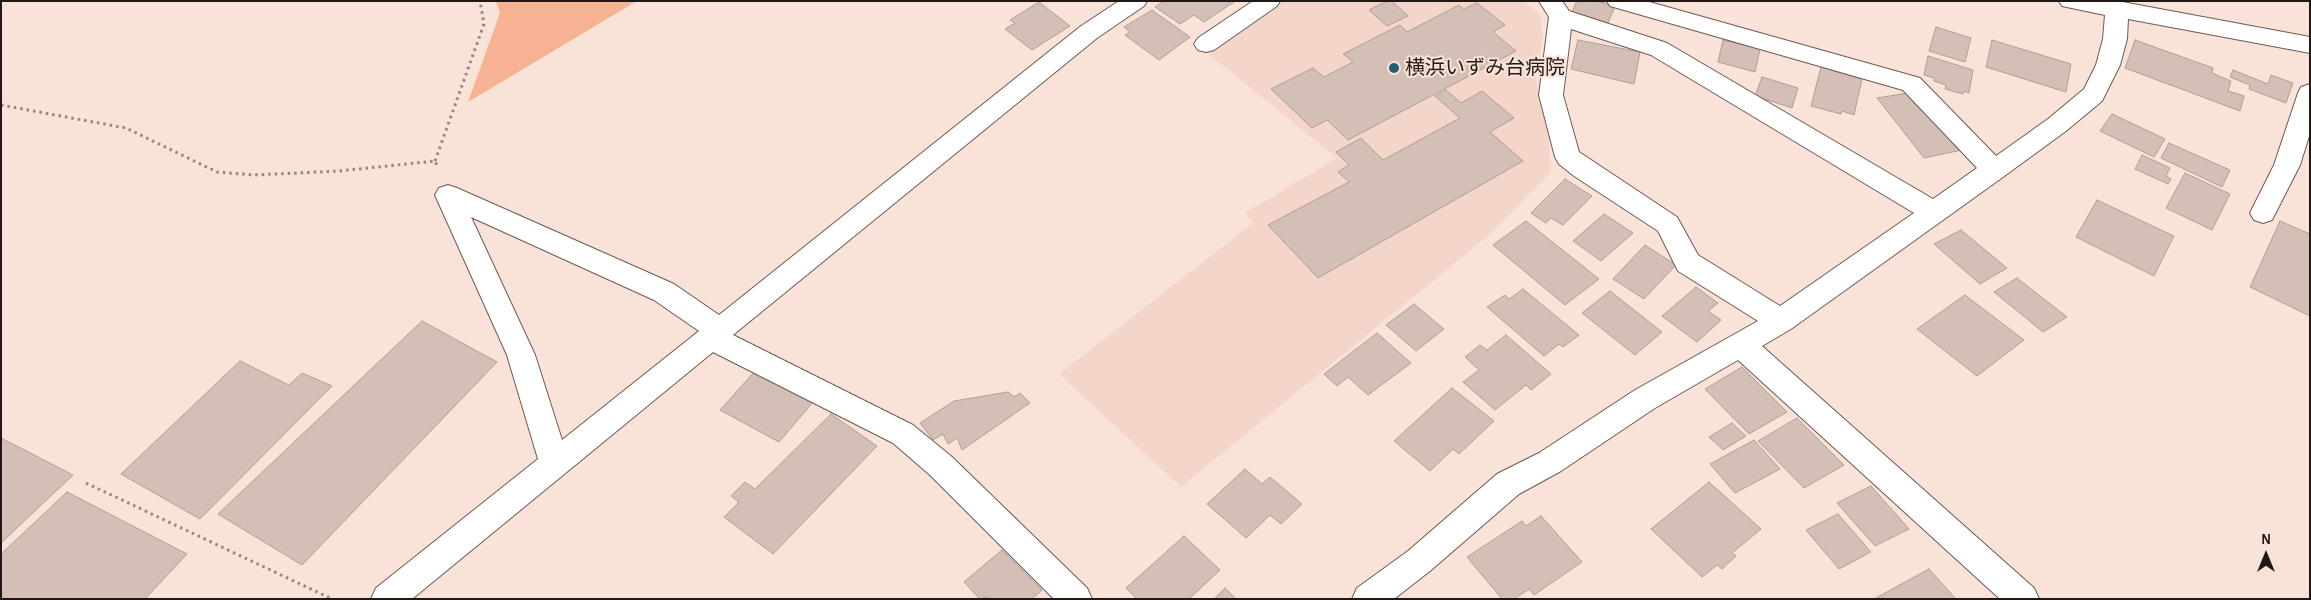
<!DOCTYPE html>
<meta charset="utf-8">
<style>
body{margin:0}
#map{position:relative;width:2311px;height:600px;overflow:hidden;background:#f9e3d9;font-family:"Alegreya Sans",sans-serif}
canvas{display:block}
.frame{position:absolute;inset:0;border:2px solid #1f1814;pointer-events:none}
.north{position:absolute;left:2241px;top:530px;width:50px;height:50px;-webkit-text-stroke:4px #f9e3d9;paint-order:stroke;rotate:0deg;font-size:14px;font-weight:700;line-height:20px;text-align:center;color:#1f1814}
.north::after{content:'';display:block;margin:auto;width:18px;height:22px;background:#1f1814;clip-path:polygon(50% 0,100% 100%,50% 72%,0 100%)}
</style>
<div id="map">
<canvas width="2311" height="600"></canvas>
<div class="frame"></div>
<div class="north">N</div>
</div>
<script>
const ctx = document.querySelector('canvas').getContext('2d');
ctx.lineJoin = 'round';
function fill(path, color) { ctx.fillStyle = color; ctx.fill(path, 'evenodd'); }
const shape = rows => new Path2D(rows.map(r => 'M' + r).join(''));
function stroke(path, color, width, dash) { ctx.strokeStyle = color; ctx.lineWidth = width; ctx.lineCap = dash ? 'butt' : 'round'; ctx.setLineDash(dash || []); ctx.stroke(path); }
function drawText(font, color, halo, rows, align = 'center') {
  ctx.font = font + ' "Alegreya Sans","Noto Sans JP",sans-serif'; ctx.lineWidth = 4; ctx.setLineDash([]); ctx.textBaseline = 'middle'; ctx.strokeStyle = halo; ctx.fillStyle = color; for (const [text, x, y, turn = 0] of rows) {
    ctx.save(); ctx.translate(x, y); ctx.rotate((+turn || 0) * Math.PI / 180); ctx.textAlign = isNaN(turn) ? turn : align; if (halo) ctx.strokeText(text, 0, 0); ctx.fillText(text, 0, 0); ctx.restore();
  }
}
fill(shape([
 [1283,1,1525,1,1541,16,1543,39,1535,80,1548,121,1551,172,1488,236,1181,487,1059,374,1253,223,1245,213,1337,158,1206,52]
]), '#f3d6c9');
fill(shape([
 [496,1,637,1,468,102,500,13]
]), '#f6b292');
const building = shape([
 [1164,1,1232,1,1234,2,1204,22,1194,15,1180,24,1155,7,1164,1],
 [1387,1,1392,1,1408,16,1387,26,1369,10,1387,1],
 [1577,1,1597,1,1615,6,1608,23,1572,12,1577,1],
 [1039,2,1070,26,1032,50,1005,29,1015,23,1010,20,1039,2],
 [1477,3,1505,25,1493,32,1516,51,1348,140,1327,120,1312,128,1271,89,1313,68,1324,77,1353,62,1343,54,1400,25,1407,32,1459,5,1464,9,1477,3],
 [1152,10,1190,37,1159,60,1125,35,1130,32,1124,27,1152,10],
 [1936,27,1971,38,1965,62,1929,51,1936,27],
 [1578,40,1640,52,1634,84,1571,69,1578,40],
 [1723,40,1760,49,1755,72,1718,62,1723,40],
 [1992,40,2071,64,2066,92,1986,67,1992,40],
 [2135,40,2213,68,2212,73,2231,81,2228,91,2244,96,2240,111,2125,68,2135,40],
 [1928,56,1973,70,1969,93,1964,91,1963,94,1945,89,1946,85,1934,81,1934,78,1924,75,1928,56],
 [1821,67,1862,79,1854,115,1842,111,1841,114,1811,106,1821,67],
 [2233,70,2268,84,2271,75,2293,83,2286,103,2249,89,2250,85,2230,77,2233,70],
 [1762,77,1798,88,1792,108,1755,96,1762,77],
 [1446,90,1461,103,1482,91,1514,118,1490,132,1523,161,1318,278,1268,225,1349,182,1338,172,1349,165,1336,152,1361,138,1383,160,1460,118,1435,96,1446,90],
 [1908,93,1924,113,1931,112,1962,150,1924,158,1877,98,1908,93],
 [2112,114,2165,139,2154,157,2100,131,2112,114],
 [2169,143,2230,170,2222,187,2161,158,2169,143],
 [2142,155,2170,168,2166,176,2171,179,2168,184,2135,169,2142,155],
 [2185,173,2230,194,2212,230,2166,208,2185,173],
 [1565,179,1592,196,1563,225,1551,218,1546,223,1531,213,1565,179],
 [2097,200,2174,236,2154,276,2076,237,2097,200],
 [1604,214,1633,233,1601,261,1573,241,1604,214],
 [1526,221,1599,279,1565,305,1493,245,1526,221],
 [2280,221,2310,234,2310,316,2250,287,2280,221],
 [1961,230,2007,268,1980,284,1934,244,1961,230],
 [1645,245,1676,265,1644,299,1613,279,1645,245],
 [2017,278,2067,317,2043,332,1994,292,2017,278],
 [1696,287,1718,303,1708,311,1721,320,1697,342,1662,316,1696,287],
 [1523,289,1579,335,1563,347,1559,344,1544,356,1487,307,1505,295,1509,299,1523,289],
 [1610,291,1662,332,1635,355,1582,313,1610,291],
 [1965,295,2024,340,1977,376,1917,329,1965,295],
 [1414,304,1444,329,1416,351,1386,325,1414,304],
 [422,321,497,362,302,565,218,514,422,321],
 [1377,333,1411,363,1368,395,1348,377,1337,386,1324,374,1377,333],
 [1506,335,1551,374,1531,390,1526,385,1495,410,1463,382,1479,370,1465,357,1480,345,1487,350,1506,335],
 [240,361,289,385,302,373,332,386,200,519,121,474,240,361],
 [1742,367,1787,412,1749,434,1705,389,1742,367],
 [755,371,813,402,779,442,720,410,755,371],
 [1452,388,1494,421,1459,454,1453,449,1430,471,1394,441,1452,388],
 [1008,392,1014,397,1020,393,1030,403,962,450,957,438,948,444,943,434,933,440,920,423,954,401,1008,392],
 [831,414,877,446,773,554,724,517,739,502,731,496,745,482,755,489,831,414],
 [1797,418,1844,465,1804,488,1758,441,1797,418],
 [1732,423,1746,436,1723,450,1709,437,1732,423],
 [1,438,73,475,1,543,1,438],
 [1754,440,1780,469,1735,493,1710,464,1754,440],
 [1245,469,1262,484,1270,477,1302,504,1281,524,1270,515,1246,538,1207,504,1245,469],
 [1709,482,1761,529,1732,553,1736,556,1722,569,1717,565,1702,577,1651,529,1709,482],
 [1871,486,1909,529,1875,546,1837,503,1871,486],
 [67,492,187,554,145,599,1,599,1,554,67,492],
 [1838,514,1871,552,1839,569,1806,530,1838,514],
 [1541,516,1582,562,1534,595,1529,589,1514,599,1502,599,1467,557,1522,521,1526,526,1541,516],
 [1184,536,1220,570,1189,599,1137,599,1126,588,1184,536],
 [1002,550,1042,590,1032,599,990,599,988,597,980,599,964,582,1002,550],
 [1929,569,1956,599,1874,599,1929,569],
 [1225,588,1236,599,1214,599,1225,588]
]);
fill(building, '#d4bfb6');
stroke(building, '#b29d94', 1);
const minor = shape([
 [1119,1,1147,1,1144,6,1097,38,733,335,913,425,952,457,1087,588,1092,599,1054,599,930,475,893,443,713,352,412,599,371,599,376,588,538,459,507,355,435,195,439,188,448,185,457,188,674,284,719,315,1081,26,1119,1],
 [471,217,654,300,699,331,562,440,535,355,471,217],
 [1253,1,1280,1,1277,6,1214,50,1206,52,1198,50,1194,44,1198,38,1253,1],
 [1539,1,1562,1,1569,11,1667,43,1933,199,1977,168,1903,90,1610,6,1607,1,1646,1,1920,78,1996,156,2048,119,2084,89,2096,65,2103,39,2105,15,2062,6,2059,1,2117,1,2310,37,2310,53,2128,19,2127,39,2120,65,2102,101,2066,131,2003,177,1791,329,1762,346,2034,588,2039,599,2000,599,1738,360,1655,408,1561,471,1519,494,1430,571,1394,599,1352,599,1357,588,1408,551,1497,474,1539,453,1635,390,1758,321,1678,271,1658,231,1574,176,1559,164,1555,157,1539,95,1549,17,1539,1],
 [1571,29,1651,55,1914,213,1780,306,1698,255,1677,217,1579,152,1563,95,1571,29],
 [2310,84,2310,133,2300,165,2272,220,2263,223,2254,220,2250,213,2274,165,2298,93,2301,87,2310,84]
]);
stroke(minor, '#6c5a52', 2);
stroke(shape([
 [1,105,126,128,217,172,255,175,339,171,435,161,438,168],
 [435,161,484,24,480,1],
 [86,483,332,599]
]), '#95867f', 3, [2.5, 4]);
fill(minor, '#fff');
for (const [x, y, r, color] of [
 [1394,68,6,"#1e5f74"]
]) { const dot = new Path2D(); dot.arc(x, y, r, 0, 2 * Math.PI); ctx.fillStyle = color; ctx.fill(dot); stroke(dot, '#f9e3d9', 2); }
drawText('20px', '#1f1814', '#f9e3d9', [
 ["横浜いずみ台病院",1405,68]
], 'left');
</script>
